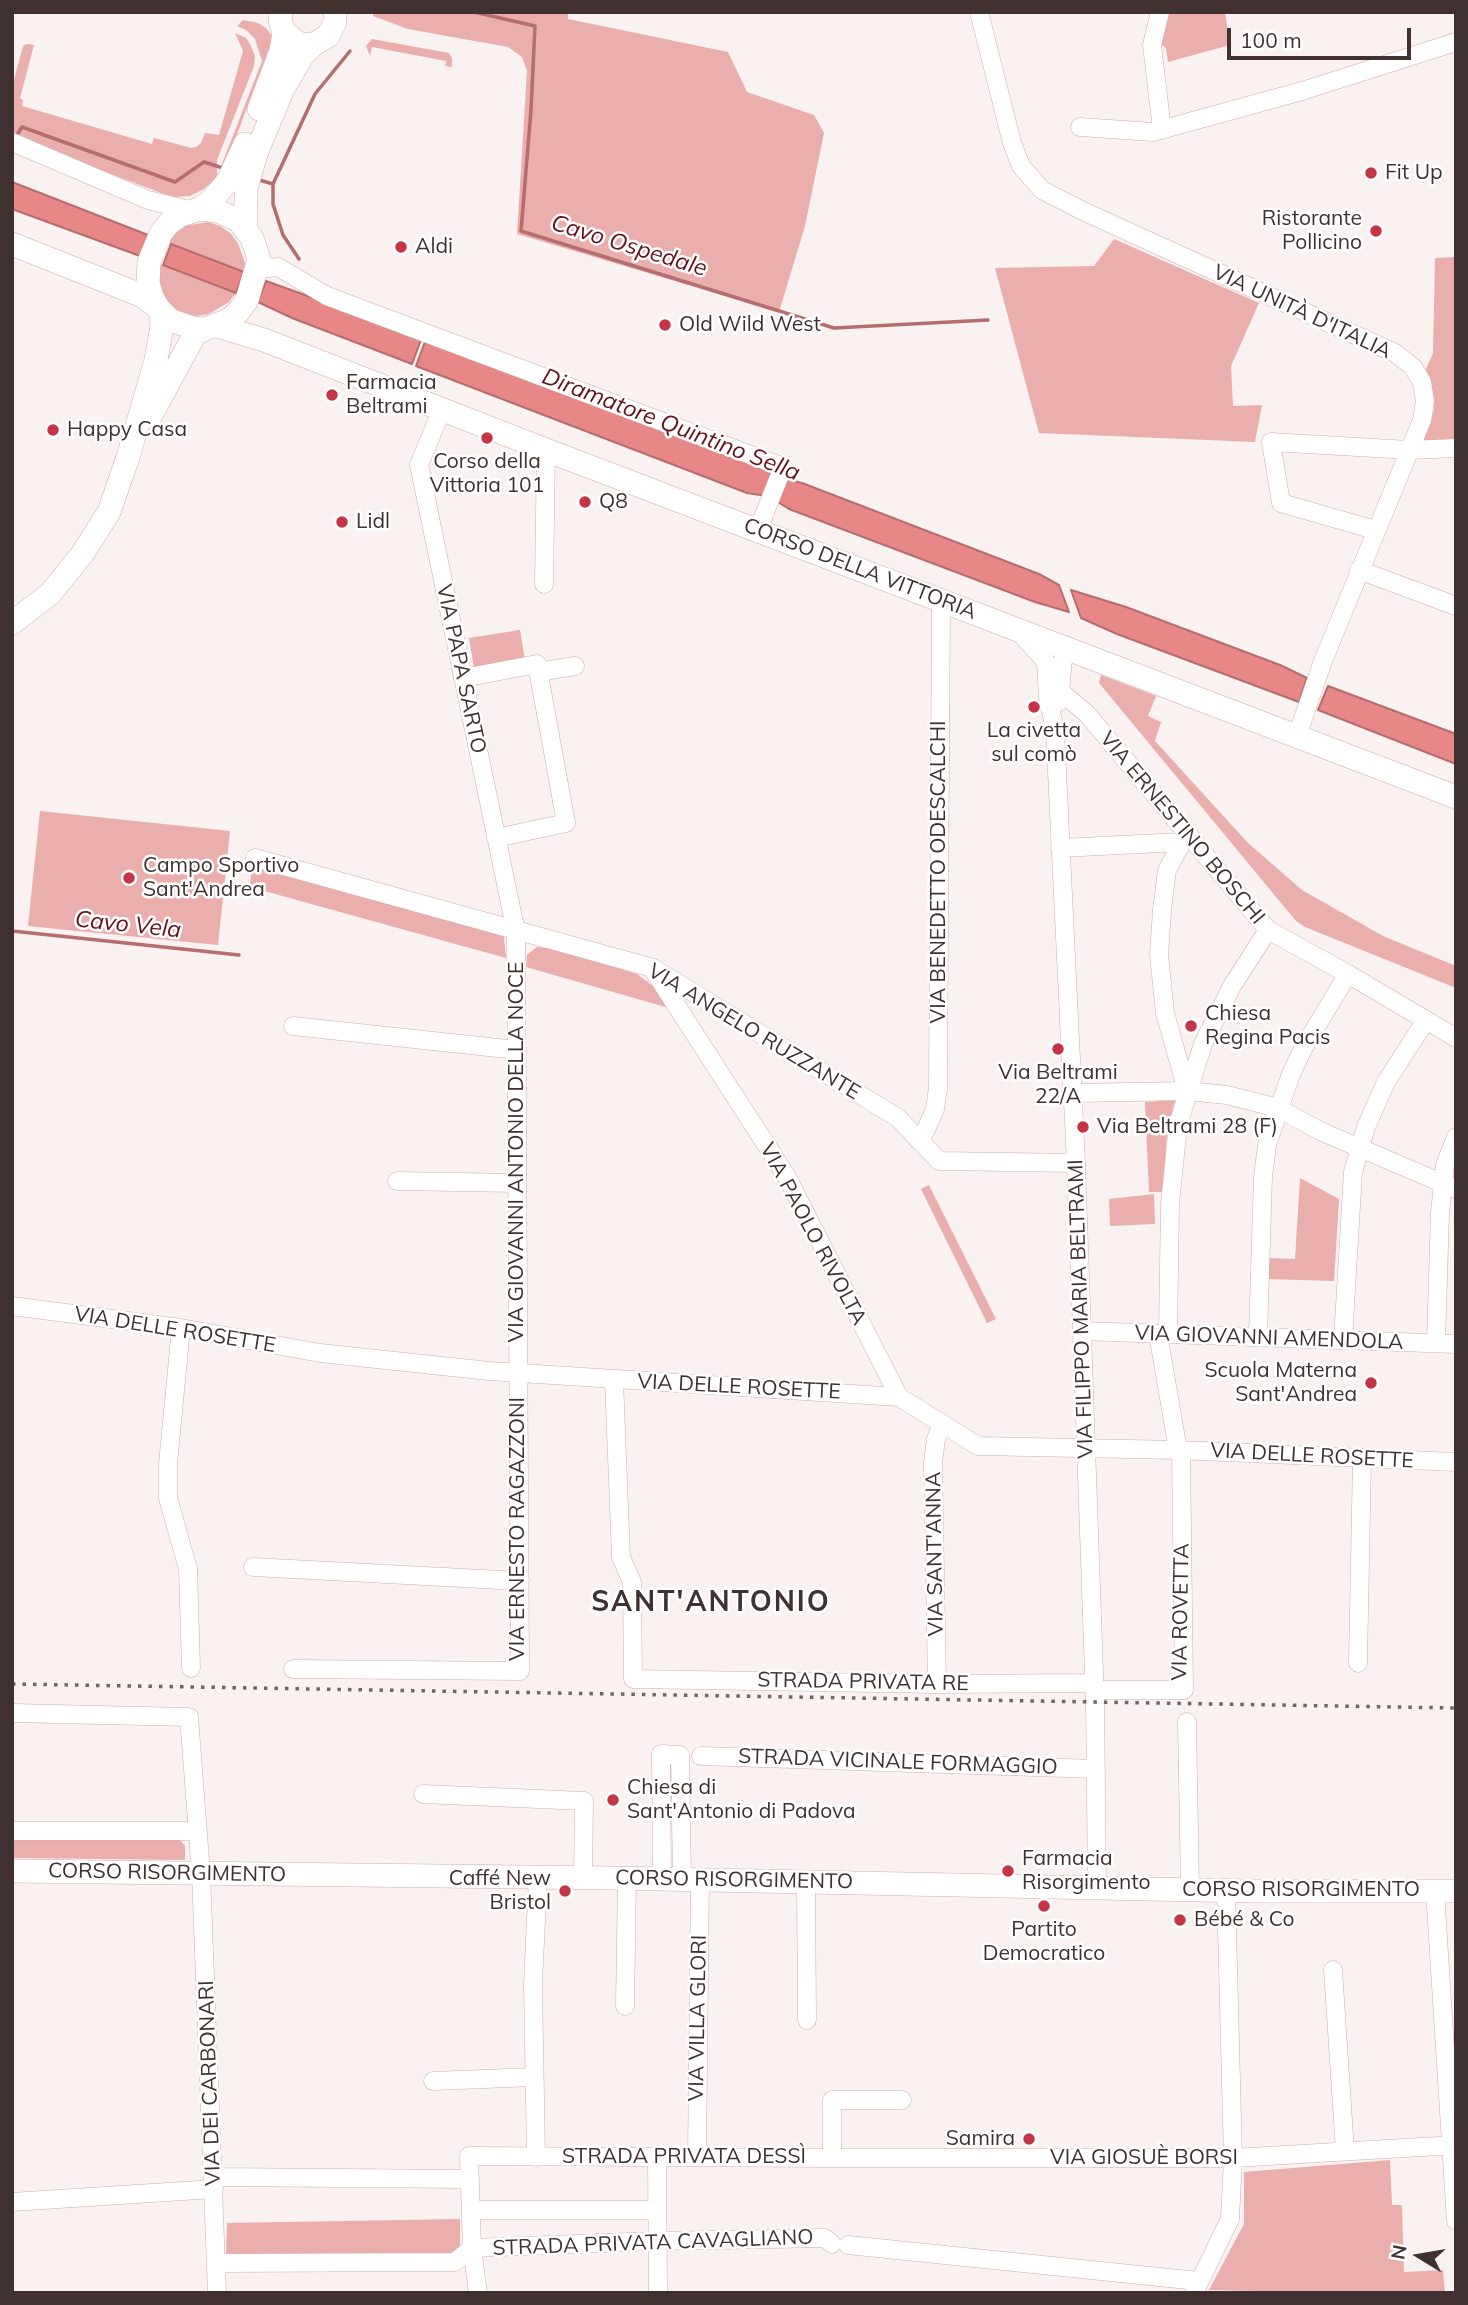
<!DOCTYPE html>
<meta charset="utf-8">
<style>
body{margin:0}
#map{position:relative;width:1468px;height:2305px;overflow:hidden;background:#faf1f1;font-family:Mulish,sans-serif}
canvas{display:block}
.frame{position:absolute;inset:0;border:14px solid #413030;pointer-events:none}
.north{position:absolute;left:1384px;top:2221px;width:70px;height:70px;-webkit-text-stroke:5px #fff;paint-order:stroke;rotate:281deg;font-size:19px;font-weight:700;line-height:28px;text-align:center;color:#413030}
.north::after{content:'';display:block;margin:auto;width:24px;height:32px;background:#413030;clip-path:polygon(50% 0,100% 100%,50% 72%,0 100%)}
.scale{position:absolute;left:1227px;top:28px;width:184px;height:32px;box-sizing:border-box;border:4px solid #413030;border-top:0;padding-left:9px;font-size:21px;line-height:24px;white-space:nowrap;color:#413030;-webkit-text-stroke:5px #fff;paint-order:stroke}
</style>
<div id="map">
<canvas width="1468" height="2305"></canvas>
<div class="frame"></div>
<div class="north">N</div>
<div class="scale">100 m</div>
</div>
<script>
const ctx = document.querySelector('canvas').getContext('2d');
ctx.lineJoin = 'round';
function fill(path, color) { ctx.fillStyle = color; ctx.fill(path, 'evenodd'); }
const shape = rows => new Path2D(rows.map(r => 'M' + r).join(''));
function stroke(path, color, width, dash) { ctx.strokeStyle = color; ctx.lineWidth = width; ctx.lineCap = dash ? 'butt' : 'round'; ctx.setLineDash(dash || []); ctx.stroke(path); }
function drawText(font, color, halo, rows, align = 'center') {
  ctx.font = font + ' Mulish,sans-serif'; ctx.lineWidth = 5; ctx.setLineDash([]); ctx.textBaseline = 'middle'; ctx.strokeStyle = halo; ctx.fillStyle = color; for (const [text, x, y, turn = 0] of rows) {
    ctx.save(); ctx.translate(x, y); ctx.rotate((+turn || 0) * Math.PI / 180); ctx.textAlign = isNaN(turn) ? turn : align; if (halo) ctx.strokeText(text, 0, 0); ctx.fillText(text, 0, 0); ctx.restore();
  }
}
fill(shape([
 [373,12,568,12,568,19,728,52,747,92,814,115,824,133,805,226,779,312,517,234,527,71,522,57,508,47,408,29,373,16],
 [1168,12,1225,12,1230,45,1168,62,1166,48,1160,44],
 [243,20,258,23,266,28,272,36,271,43,223,172,220,169,262,61,255,39,246,30,237,26],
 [235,33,246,38,250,44,255,56,254,66,217,160,217,177,204,189,190,196,175,197,161,193,24,141,12,132,12,87,23,46,27,44,34,45,20,98,23,100,22,106,152,144,154,138,191,148,196,147,201,143,205,133,219,135,243,51],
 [372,39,449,53,452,58,452,67,445,66,446,61,372,47,370,56,366,46],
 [208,222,220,226,230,233,238,243,246,266,244,272,166,242,184,226],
 [1114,239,1259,303,1231,366,1233,406,1262,405,1255,442,1039,433,995,268,1094,266],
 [1456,257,1456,444,1422,444,1434,411,1432,388,1426,369,1433,353,1435,258],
 [157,265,163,265,236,293,229,302,209,314,196,316,184,314,173,309,158,289],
 [520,630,525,660,474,668,469,638],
 [1101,675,1156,696,1148,716,1161,722,1155,741,1248,843,1302,890,1383,936,1456,966,1456,988,1305,927,1296,921,1099,683],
 [40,811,230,831,218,945,28,926],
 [252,864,504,936,506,958,250,887],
 [537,947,553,949,637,974,657,989,669,1008,526,967,527,955],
 [1175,1100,1167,1132,1163,1192,1149,1192,1145,1102],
 [1300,1178,1339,1199,1334,1281,1267,1279,1268,1258,1295,1259],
 [929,1185,996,1319,987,1323,921,1189],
 [1154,1194,1155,1224,1110,1226,1109,1199],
 [12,1835,178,1837,185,1846,185,1860,12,1858],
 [1390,2160,1392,2205,1402,2205,1404,2272,1443,2270,1445,2293,1258,2293,1257,2291,1209,2290,1244,2224,1244,2172],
 [460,2219,460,2253,452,2257,226,2260,227,2223]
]), '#eaaead');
const water = shape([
 [12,182,148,235,140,256,12,209,12,182],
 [171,244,244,272,236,293,163,265,171,244],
 [266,281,422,337,412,364,292,318,258,302,266,281],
 [426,339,758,466,775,476,767,496,747,493,416,366,426,339],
 [781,478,802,483,1039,574,1059,585,1069,612,1035,602,789,509,773,499,781,478],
 [1071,590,1126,607,1280,665,1307,678,1299,702,1117,634,1081,618,1071,590],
 [1328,686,1456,734,1456,764,1318,710,1328,686]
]);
fill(water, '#e78788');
stroke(water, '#b56d6e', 2);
stroke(shape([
 [474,12,535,26,531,110,521,231,834,328,988,320],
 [15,138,22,127,175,182,204,162,226,169],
 [256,179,273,184],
 [299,259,283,235,273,204,273,184,315,94,350,51],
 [12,931,239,955]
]), '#b56d6e', 3.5);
const minor = shape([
 [979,12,1012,143,1021,166,1042,190,1085,212,1395,353,1413,367,1422,382,1425,401,1422,420,1323,661,1297,736],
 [1160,12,1152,45,1162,130],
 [1080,127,1153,132,1302,91,1456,42],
 [12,142,148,200,193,211],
 [258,269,278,267,327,296,783,467,758,530],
 [1375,530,1281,503,1271,442,1409,450,1456,448],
 [1359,570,1456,606],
 [544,584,546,450],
 [1021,634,1046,662,1048,697,1055,730,1076,1163,1095,1701,1097,1888],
 [538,672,575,666],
 [463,678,537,664,566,823,496,838],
 [1061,692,1087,714,1268,930,1348,974,1456,1038],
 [1059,702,1064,649],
 [1060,848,1181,842],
 [255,858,653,968,898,1118,939,1161,1076,1163],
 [654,971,787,1177,899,1397],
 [293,1026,517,1050],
 [1187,1091,1165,1013,1159,955,1162,910,1167,870,1187,834],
 [1073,1093,1187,1091,1227,1095,1278,1108,1320,1131,1456,1189],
 [918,1140,924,1134,935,1109,938,1088,941,600],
 [397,1181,517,1183],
 [12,1306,181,1328,320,1353,489,1371,899,1397,978,1446,1178,1450,1456,1462],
 [181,1328,168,1464,168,1498,188,1569,191,1668],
 [1082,1331,1456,1344],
 [1158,1334,1178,1450],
 [1168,1334,1170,1204,1178,1125,1203,1044,1232,986,1268,930],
 [1258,1336,1263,1177,1267,1145,1291,1074,1305,1045,1348,974],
 [1343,1340,1353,1172,1366,1127,1386,1082,1426,1020],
 [1436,1343,1440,1213,1445,1165,1456,1137],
 [614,1380,621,1557,632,1582,633,1679,937,1684,1094,1683],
 [253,1567,520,1581],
 [1358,1663,1362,1458],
 [293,1669,520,1671,516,932,419,465,442,409],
 [937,1684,933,1463,936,1439,942,1424],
 [1094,1690,1184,1690,1181,1450],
 [12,1713,189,1717,201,1874,217,2293],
 [1187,1722,1190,1890],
 [701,1756,1096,1769],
 [423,1794,584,1801,583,1878],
 [12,1831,198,1831],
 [662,1879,661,1754,680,1755,682,1879],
 [806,1882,807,2020],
 [1435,1891,1456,2221],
 [1333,1970,1345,2151],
 [625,2006,627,1878],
 [433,2081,534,2077],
 [536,2157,533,1984,538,1877],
 [657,2157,658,2293],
 [697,2157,700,1879],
 [832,2158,1233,2158,1456,2145],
 [213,2177,469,2179],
 [12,2202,214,2189],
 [471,2210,657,2210],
 [848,2245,1198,2281],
 [472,2248,656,2241,825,2238,832,2244],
 [216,2263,455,2262,472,2248],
 [478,2293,472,2248,469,2156,832,2158,832,2100,902,2100],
 [1194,2293,1230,2219,1233,2158,1226,1890]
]);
const major = shape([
 [281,12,280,21,284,32,298,43,306,45,314,44,328,36,335,22,335,12],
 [259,109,281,51,284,32],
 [199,209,218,211,238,220,252,238,259,259,247,300,239,311,229,320,205,329,193,328,170,320,159,309,152,297,148,283,149,262,161,233,170,222,181,215,199,209],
 [199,209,212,200,228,181,245,144],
 [246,228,246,188,257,151,283,89,303,55,314,44],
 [12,244,143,296,159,309],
 [217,326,264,340,546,450,1456,797],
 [150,417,195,334,205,329],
 [12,623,50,594,83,553,109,512,128,457,156,360,162,326,161,311],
 [12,1871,611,1878,1248,1891,1456,1891]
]);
stroke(minor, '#d4aaaa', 19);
stroke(major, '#d4aaaa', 24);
stroke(minor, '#fff', 18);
stroke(major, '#fff', 23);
stroke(shape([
 [12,1684,1456,1708]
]), '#736464', 3.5, [3.5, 7]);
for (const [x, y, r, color] of [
 [1371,173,7,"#c43444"],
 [1376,231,7,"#c43444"],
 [401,247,7,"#c43444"],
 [665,325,7,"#c43444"],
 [332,395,7,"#c43444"],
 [53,430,7,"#c43444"],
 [487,438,7,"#c43444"],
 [585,502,7,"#c43444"],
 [342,522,7,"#c43444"],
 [1034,707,7,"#c43444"],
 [129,878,7,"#c43444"],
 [1191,1026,7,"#c43444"],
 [1058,1049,7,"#c43444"],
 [1083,1127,7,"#c43444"],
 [1371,1383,7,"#c43444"],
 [613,1800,7,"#c43444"],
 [1008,1871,7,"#c43444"],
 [565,1891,7,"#c43444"],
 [1044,1906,7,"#c43444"],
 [1180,1920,7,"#c43444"],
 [1029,2139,7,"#c43444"]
]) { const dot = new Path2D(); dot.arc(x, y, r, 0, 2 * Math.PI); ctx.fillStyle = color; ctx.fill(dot); stroke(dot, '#fff', 2.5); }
drawText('21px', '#413030', '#fff', [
 ["Fit Up",1385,173],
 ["Ristorante",1362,219,"right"],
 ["Pollicino",1362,243,"right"],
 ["Aldi",415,247],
 ["Old Wild West",679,325],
 ["Farmacia",346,383],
 ["Beltrami",346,407],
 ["Happy Casa",67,430],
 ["Corso della",487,462,"center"],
 ["Vittoria 101",487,486,"center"],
 ["Q8",599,502],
 ["Lidl",356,522],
 ["La civetta",1034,731,"center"],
 ["sul comò",1034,755,"center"],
 ["Campo Sportivo",143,866],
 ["Sant'Andrea",143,890],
 ["Chiesa",1205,1014],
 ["Regina Pacis",1205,1038],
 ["Via Beltrami",1058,1073,"center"],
 ["22/A",1058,1097,"center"],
 ["Via Beltrami 28 (F)",1097,1127],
 ["Scuola Materna",1357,1371,"right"],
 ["Sant'Andrea",1357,1395,"right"],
 ["Chiesa di",627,1788],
 ["Sant'Antonio di Padova",627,1812],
 ["Farmacia",1022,1859],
 ["Risorgimento",1022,1883],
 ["Caffé New",551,1879,"right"],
 ["Bristol",551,1903,"right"],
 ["Bébé & Co",1194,1920],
 ["Partito",1044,1930,"center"],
 ["Democratico",1044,1954,"center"],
 ["Samira",1015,2139,"right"]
], 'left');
drawText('21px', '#413030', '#fff', [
 ["VIA UNITÀ D'ITALIA",1302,312,25],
 ["CORSO DELLA VITTORIA",860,569,21],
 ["VIA PAPA SARTO",461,669,78],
 ["VIA ERNESTINO BOSCHI",1182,828,50],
 ["VIA BENEDETTO ODESCALCHI",939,872,-90],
 ["VIA ANGELO RUZZANTE",754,1032,31],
 ["VIA GIOVANNI ANTONIO DELLA NOCE",517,1152,-90],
 ["VIA PAOLO RIVOLTA",813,1234,62],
 ["VIA FILIPPO MARIA BELTRAMI",1081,1309,-92],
 ["VIA DELLE ROSETTE",175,1330,9],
 ["VIA GIOVANNI AMENDOLA",1269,1338,2],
 ["VIA DELLE ROSETTE",739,1387,3],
 ["VIA DELLE ROSETTE",1312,1456,3],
 ["VIA ERNESTO RAGAZZONI",518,1529,-90],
 ["VIA SANT'ANNA",935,1554,-91],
 ["VIA ROVETTA",1181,1612,-89],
 ["STRADA PRIVATA RE",863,1682,1],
 ["STRADA VICINALE FORMAGGIO",898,1762,2],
 ["CORSO RISORGIMENTO",167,1873,1],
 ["CORSO RISORGIMENTO",734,1880,1],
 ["CORSO RISORGIMENTO",1301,1890],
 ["VIA VILLA GLORI",698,2018,-89],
 ["VIA DEI CARBONARI",210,2083,-92],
 ["STRADA PRIVATA DESSÌ",684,2157],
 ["VIA GIOSUÈ BORSI",1144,2158],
 ["STRADA PRIVATA CAVAGLIANO",653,2243,-2]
]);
drawText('italic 23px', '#66101c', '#fff', [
 ["Cavo Ospedale",629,246,17],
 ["Diramatore Quintino Sella",671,425,21],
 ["Cavo Vela",128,925,6]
]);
ctx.letterSpacing = '2px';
drawText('bold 28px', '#413030', '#fff', [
 ["SANT'ANTONIO",711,1603]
]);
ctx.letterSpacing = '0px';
</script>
